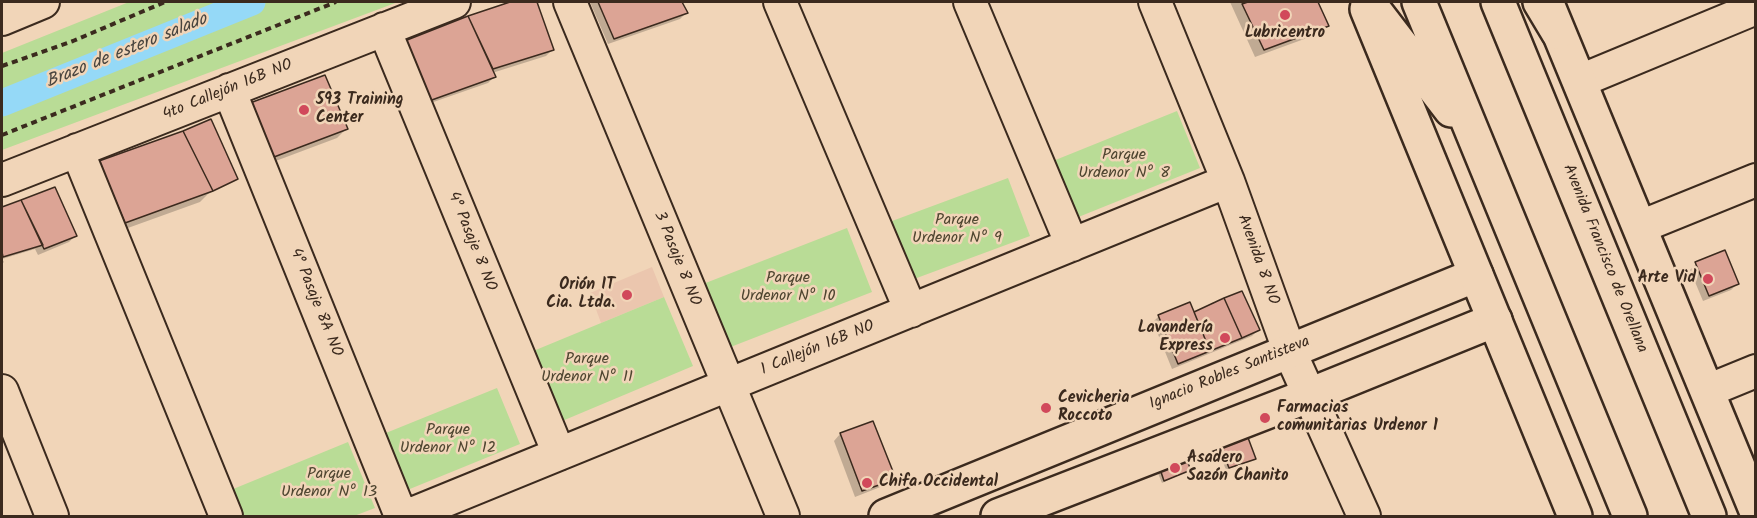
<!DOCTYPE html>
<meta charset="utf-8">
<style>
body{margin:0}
#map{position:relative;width:1757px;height:518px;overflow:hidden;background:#f1d5b8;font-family:Kalam,sans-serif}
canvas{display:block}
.frame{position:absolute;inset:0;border:3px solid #3b2a1e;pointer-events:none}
</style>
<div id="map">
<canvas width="1757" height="518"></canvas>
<div class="frame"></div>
</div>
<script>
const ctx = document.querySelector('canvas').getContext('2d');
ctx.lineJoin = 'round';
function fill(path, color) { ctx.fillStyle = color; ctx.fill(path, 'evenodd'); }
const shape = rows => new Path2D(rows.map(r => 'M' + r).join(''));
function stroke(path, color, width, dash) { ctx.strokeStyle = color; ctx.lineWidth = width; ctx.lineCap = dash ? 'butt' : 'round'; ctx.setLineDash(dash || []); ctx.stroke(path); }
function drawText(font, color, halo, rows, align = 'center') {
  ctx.font = font + ' Kalam,sans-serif'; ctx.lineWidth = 5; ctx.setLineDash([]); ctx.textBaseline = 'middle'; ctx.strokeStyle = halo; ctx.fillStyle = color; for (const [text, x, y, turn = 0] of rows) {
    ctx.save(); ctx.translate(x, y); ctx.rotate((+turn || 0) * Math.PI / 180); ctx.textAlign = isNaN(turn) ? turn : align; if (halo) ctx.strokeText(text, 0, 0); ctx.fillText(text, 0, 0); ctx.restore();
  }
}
fill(shape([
 [652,267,664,297,601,323,590,293]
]), '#ebc6ae');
fill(shape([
 [129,2,398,2,2,150,2,53],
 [1177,111,1200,168,1071,220,1048,163],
 [1008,178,1030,236,906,282,884,224],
 [847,228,872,292,728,348,703,284],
 [664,297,693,366,555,424,526,354],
 [497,388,520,444,400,493,376,437],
 [348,442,375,508,354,516,231,516,221,494]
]), '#b9dc96');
fill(shape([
 [516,2,535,2,552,50,546,56,492,73,494,77,488,83,422,106,402,43],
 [590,2,683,2,681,2,686,13,680,19,608,44],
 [1230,2,1316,2,1327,26,1318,34,1255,57],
 [242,113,346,129,337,138,265,165],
 [100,162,236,179,208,194,200,202,114,233,89,173],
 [21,201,75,236,69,242,38,255,35,249,2,259,4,262,2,264,2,208],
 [1696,264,1737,284,1731,290,1703,301,1690,270],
 [1193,314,1258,330,1252,336,1172,369,1153,322,1159,316],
 [872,422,894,478,888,484,855,497,834,441,840,434],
 [1221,446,1254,458,1226,470,1218,449],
 [1189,470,1162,483,1157,471]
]), '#0003');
stroke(shape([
 [2,103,252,2]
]), '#95d9f7', 27);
const building = shape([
 [510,2,537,2,554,50,493,69,468,16,510,2],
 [598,2,682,2,688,13,614,39,598,2],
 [1248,2,1318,2,1329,26,1264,50,1242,4,1248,2],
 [468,16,496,77,429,101,402,42,468,16],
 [325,75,348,129,274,157,250,103,325,75],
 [211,119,238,179,213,191,183,131,211,119],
 [183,131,213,191,125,223,99,161,183,131],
 [55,187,77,236,44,249,21,200,55,187],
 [21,200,43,245,3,257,2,252,2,207,21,200],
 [1725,250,1739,284,1709,296,1695,262,1725,250],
 [1242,291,1260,330,1242,338,1224,298,1242,291],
 [1224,298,1242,338,1210,351,1194,312,1224,298],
 [1190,302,1210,351,1178,364,1158,315,1190,302],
 [873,421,896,479,862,491,840,433,873,421],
 [1247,435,1256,459,1229,468,1220,445,1247,435],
 [1185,456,1191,470,1164,481,1159,466,1185,456]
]);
fill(building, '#dca495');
stroke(building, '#3b2a1e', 1.5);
const minor = shape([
 [570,2,783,516],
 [780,2,911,311],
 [970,2,1072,245],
 [1155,2,1228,181,1289,350,1364,516],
 [2,19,43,2],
 [384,29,559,454],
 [1580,81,1756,8],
 [229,90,401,516],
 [77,150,226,516],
 [2,180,454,2],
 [1640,227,1756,180],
 [2,391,52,516],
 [1707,391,1756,371],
 [407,516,1228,181]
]);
const tertiary = shape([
 [886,516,1476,275],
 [998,516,1310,395,1495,320]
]);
const primary = shape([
 [1548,6,1756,510],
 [1367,9,1575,516]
]);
const trunk = shape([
 [1368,2,1451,110],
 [1419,2,1630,516],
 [1498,2,1709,516],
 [1540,2,1558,32]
]);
stroke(minor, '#3b2a1e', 36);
stroke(tertiary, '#3b2a1e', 38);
stroke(primary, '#3b2a1e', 38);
stroke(trunk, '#3b2a1e', 38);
stroke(shape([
 [2,66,73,41,165,2],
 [2,135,336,2]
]), '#3b2a1e', 4, [6, 4.5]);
stroke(minor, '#f1d5b8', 32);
stroke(tertiary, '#f1d5b8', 33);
stroke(primary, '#f1d5b8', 33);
stroke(trunk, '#f1d5b8', 33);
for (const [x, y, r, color] of [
 [1285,15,6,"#d1495b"],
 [304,110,6,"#d1495b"],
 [1708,279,6,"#d1495b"],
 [627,295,6,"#d1495b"],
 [1225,338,6,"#d1495b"],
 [1046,408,6,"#d1495b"],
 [1265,418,6,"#d1495b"],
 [1175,468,6,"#d1495b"],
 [867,483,6,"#d1495b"]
]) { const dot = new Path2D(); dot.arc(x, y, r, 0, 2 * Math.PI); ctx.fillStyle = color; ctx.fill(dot); stroke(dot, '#f1d5b8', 2); }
drawText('bold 16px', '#3b2a1e', '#f1d5b8', [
 ["Lubricentro",1285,34,"center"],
 ["593 Training",316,101],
 ["Center",316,119],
 ["Arte Vid",1696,279,"right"],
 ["Orión IT",615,286,"right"],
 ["Cia. Ltda.",615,304,"right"],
 ["Lavandería",1213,329,"right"],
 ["Express",1213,347,"right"],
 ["Cevicheria",1058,399],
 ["Roccoto",1058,417],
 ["Farmacias",1277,409],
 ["comunitarias Urdenor 1",1277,427],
 ["Asadero",1187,459],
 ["Sazón Chanito",1187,477],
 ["Chifa Occidental",879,483]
], 'left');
drawText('16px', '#3b2a1e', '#f1d5b8', [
 ["4to Callejón 16B NO",228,91,-22],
 ["4° Pasaje 8 NO",471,242,68],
 ["3 Pasaje 8 NO",676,259,68],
 ["Avenida Francisco de Orellana",1604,259,68],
 ["Avenida 8 NO",1257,260,70],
 ["4° Pasaje 8A NO",315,303,68],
 ["1 Callejón 16B NO",818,349,-22],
 ["Ignacio Robles Santisteva",1230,374,-22]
]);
drawText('16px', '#4e4530', '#f1d5b8', [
 ["Parque",1124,156],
 ["Urdenor Nº 8",1124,174],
 ["Parque",957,221],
 ["Urdenor Nº 9",957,239],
 ["Parque",788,279],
 ["Urdenor Nº 10",788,297],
 ["Parque",587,360],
 ["Urdenor Nº 11",587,378],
 ["Parque",448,431],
 ["Urdenor Nº 12",448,449],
 ["Parque",329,475],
 ["Urdenor Nº 13",329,493]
]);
drawText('italic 18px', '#48443f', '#f1d5b8', [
 ["Brazo de estero salado",127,52,-22]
]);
</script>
